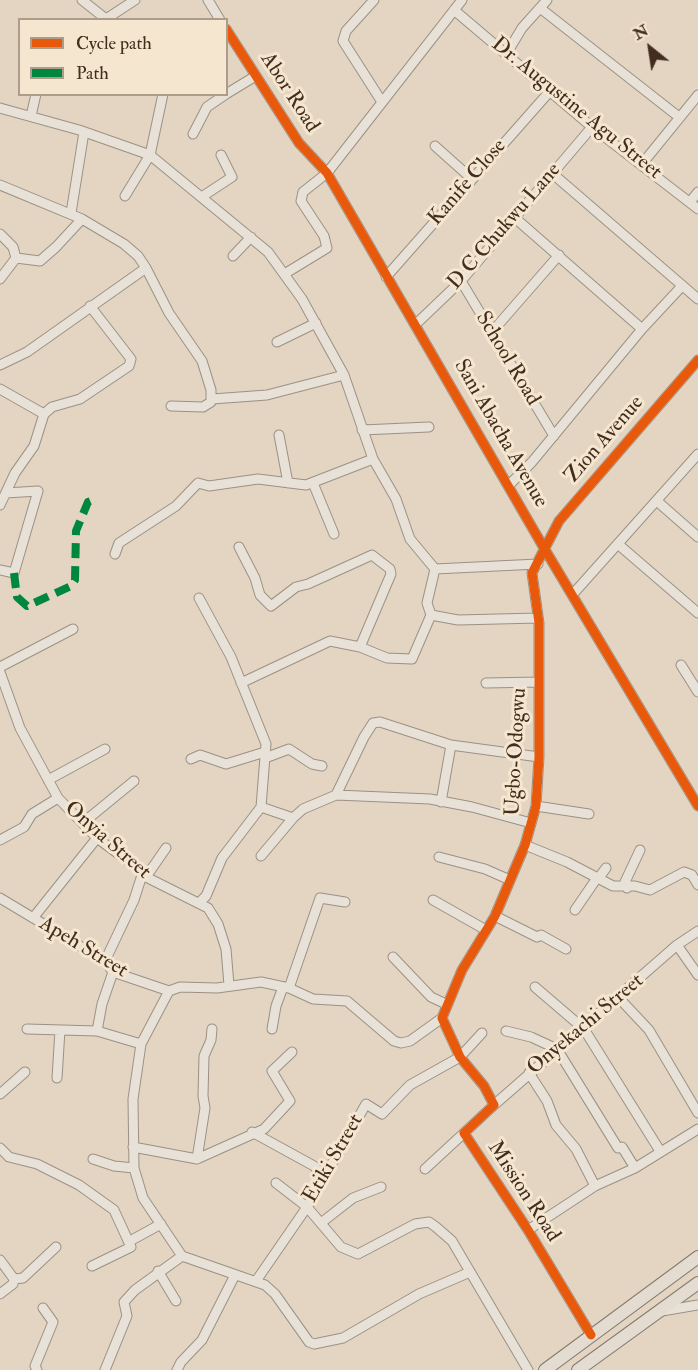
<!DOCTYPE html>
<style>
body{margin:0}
#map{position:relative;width:698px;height:1370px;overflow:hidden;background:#e3d5c2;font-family:"IM FELL Double Pica",serif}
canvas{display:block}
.legend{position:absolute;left:18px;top:18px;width:210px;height:78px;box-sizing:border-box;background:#f5e6cf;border:2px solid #ad9c89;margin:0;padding:8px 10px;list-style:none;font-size:18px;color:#422d1f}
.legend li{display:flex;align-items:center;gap:12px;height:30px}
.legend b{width:30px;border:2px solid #ad9c89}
.north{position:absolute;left:620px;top:18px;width:60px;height:60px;-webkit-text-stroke:4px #f5e6cf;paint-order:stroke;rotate:330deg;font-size:16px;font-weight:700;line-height:24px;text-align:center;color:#422d1f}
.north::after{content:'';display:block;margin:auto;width:21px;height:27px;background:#422d1f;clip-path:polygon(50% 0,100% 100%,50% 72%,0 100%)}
</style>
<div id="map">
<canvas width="698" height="1370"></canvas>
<ul class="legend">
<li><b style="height:8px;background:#e8590c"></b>Cycle path</li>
<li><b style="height:8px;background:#00873e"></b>Path</li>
</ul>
<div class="north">N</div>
</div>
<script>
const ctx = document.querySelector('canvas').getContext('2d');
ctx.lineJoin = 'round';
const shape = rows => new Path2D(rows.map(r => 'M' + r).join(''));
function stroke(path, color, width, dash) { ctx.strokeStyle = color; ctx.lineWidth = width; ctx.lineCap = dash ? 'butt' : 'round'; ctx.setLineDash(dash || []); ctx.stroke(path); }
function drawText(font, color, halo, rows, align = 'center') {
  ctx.font = font + ' "IM FELL Double Pica",serif'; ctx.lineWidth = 6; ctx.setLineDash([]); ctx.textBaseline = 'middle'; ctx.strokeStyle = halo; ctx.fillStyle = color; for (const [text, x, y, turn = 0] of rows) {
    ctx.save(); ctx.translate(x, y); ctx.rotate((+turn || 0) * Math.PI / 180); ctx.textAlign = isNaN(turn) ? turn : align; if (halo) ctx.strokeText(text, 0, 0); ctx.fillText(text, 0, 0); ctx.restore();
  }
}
const minor = shape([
 [82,0,106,19,135,0],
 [208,0,220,20],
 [374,0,346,31,343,41,382,102],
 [540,8,679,117],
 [454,10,592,127,698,209],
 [226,29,299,143,327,173,544,548,698,806],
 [507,53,522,28,547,0],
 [226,94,254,77],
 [0,108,79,130,150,155,268,252,302,299,344,375,373,459,396,499,410,539,435,569,538,564],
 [31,116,36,94],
 [193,134,207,107,226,94],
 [435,146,472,179],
 [642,164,698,95],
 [553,174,698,299],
 [0,185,82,219,124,244,138,256,146,268,27,352,0,365],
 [125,196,150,155,163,94],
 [203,196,232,177,221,155],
 [690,202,698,192],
 [71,213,84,132],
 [515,218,642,329],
 [0,234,13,247,16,258,0,279],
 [233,256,251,237],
 [16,258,40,261,56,247,82,219],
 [146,268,169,313,202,361,211,390,211,402,203,407,171,406],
 [286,273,327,248,324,236,301,201,303,192,327,173,462,0],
 [386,277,551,90],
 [461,281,554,436],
 [415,325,461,281,592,127],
 [491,333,559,255],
 [277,342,316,323],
 [0,389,44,414],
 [212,399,267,395,344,375],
 [362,430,429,427],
 [279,435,288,483],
 [313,483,334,534],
 [509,485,532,462,642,329,682,286],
 [658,502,698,537],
 [0,505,15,473,34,446,44,414,52,407,80,399,129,366,131,359,90,306],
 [619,545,698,613],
 [239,547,255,578,260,595,271,606,296,587,308,584,372,555,390,569,391,574,360,647],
 [115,554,119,543,176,506,198,483,209,486,258,479,306,485,373,459],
 [0,570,14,573,38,491,6,493],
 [573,594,698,454],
 [199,598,231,657,266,744,261,807,222,858,206,896,199,903],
 [431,615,458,620,538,618],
 [681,665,698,692],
 [0,667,73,629],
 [0,672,20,728,58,798,97,838,143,872,146,877,208,908,218,924,226,949,229,985],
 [241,683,330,641,360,647,387,658,412,659,431,615,427,603,435,569],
 [486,683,539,682],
 [265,758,289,749,312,764,322,766],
 [191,759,200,755,226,764,265,752],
 [48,780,105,749],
 [336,795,430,799,472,807,531,823],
 [441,802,451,745],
 [536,806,589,814],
 [261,807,293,818,303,809,336,795,364,737,373,723,380,722,451,745,539,757],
 [84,822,134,781],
 [0,840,24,827,32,814,58,798],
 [525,845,567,862,613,886,635,886,650,890,684,872,692,875,698,885],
 [261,856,293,818],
 [439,857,485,869,510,880],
 [146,877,166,848],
 [598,879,606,868],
 [627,888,625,882,640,850],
 [0,898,105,961,113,972,169,991],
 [433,900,486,930],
 [575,910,597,878],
 [495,916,537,937,541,935,566,949],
 [33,918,97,838],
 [677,945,698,975],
 [393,957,431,997,446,1004],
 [105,961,134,900,143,872],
 [535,987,584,1029,660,1151],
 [289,988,320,898,345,902],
 [169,991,141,1044,133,1099,134,1168,143,1198,182,1256,265,1285,275,1294,309,1342,314,1344,343,1338,419,1294,470,1272],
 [169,991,180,987,217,988,261,982,289,988,313,999,347,1001,394,1041,401,1043,410,1041,442,1018],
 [619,998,649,1030,698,1113],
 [27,1029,97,1031,141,1044],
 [272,1029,276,1006,283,987],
 [97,1031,102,1004,113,972],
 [506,1031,531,1037,557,1049,618,1148,622,1147,635,1168],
 [529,1073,547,1101,556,1125,576,1149,595,1186],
 [57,1078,60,1030],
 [0,1094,25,1072],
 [494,1105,677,945,698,931],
 [252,1132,314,1166,324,1177],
 [133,1147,197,1159,264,1129,290,1101,272,1071,292,1052],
 [0,1148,9,1157,37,1164,79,1185,114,1210,131,1247,92,1266],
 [93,1159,114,1166,134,1168],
 [197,1159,205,1108,203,1096,204,1056,211,1040,212,1029],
 [425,1169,464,1133],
 [276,1183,307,1207,341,1247,358,1254,415,1224,429,1222,436,1227,452,1241,528,1370],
 [321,1223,353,1198,381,1187],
 [528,1230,595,1186,635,1168,698,1129],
 [130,1241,161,1224],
 [0,1260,14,1279],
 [158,1271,176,1301],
 [256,1281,307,1207,366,1104,382,1114,410,1085,460,1057,482,1033],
 [0,1294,13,1284,14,1279,23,1278,56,1247],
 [662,1311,698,1305],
 [591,1335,528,1230,464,1133,494,1105,484,1086,460,1057,442,1018,462,970,495,916,525,845,536,806,539,757,539,623,532,573,559,521,698,360],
 [37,1370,35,1366,53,1322,43,1308],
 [105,1370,127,1316,124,1302,135,1290,182,1256],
 [177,1370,181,1362,202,1340,235,1275]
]);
const highway = shape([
 [545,1370,698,1257],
 [578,1370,698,1283]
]);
stroke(minor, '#9b9184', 11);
stroke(highway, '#847a6e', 14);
stroke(minor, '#e8e1d7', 9);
stroke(highway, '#e4dcd1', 12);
stroke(shape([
 [14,573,17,597,27,606,71,586,75,580,76,531,88,502,93,500]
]), '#00873e', 8, [15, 8]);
stroke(shape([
 [226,29,299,143,327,173,544,548,698,806],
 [591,1335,528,1230,464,1133,494,1105,484,1086,460,1057,442,1018,462,970,495,916,525,845,536,806,539,757,539,623,532,573,559,521,698,360]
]), '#e8590c', 9);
drawText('21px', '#422d1f', '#f5e6cf', [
 ["Abor Road",289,93,57],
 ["Dr. Augustine Agu Street",576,109,39],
 ["Kanife Close",468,183,-49],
 ["D C Chukwu Lane",505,227,-49],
 ["School Road",507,359,59],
 ["Sani Abacha Avenue",500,434,60],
 ["Zion Avenue",605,440,-49],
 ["Ugbo-Odogwu",517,752,-87],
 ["Onyia Street",107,841,41],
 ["Apeh Street",83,948,31],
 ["Onyekachi Street",586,1025,-40],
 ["Etiki Street",334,1159,-60],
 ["Mission Road",523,1192,57]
]);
</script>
